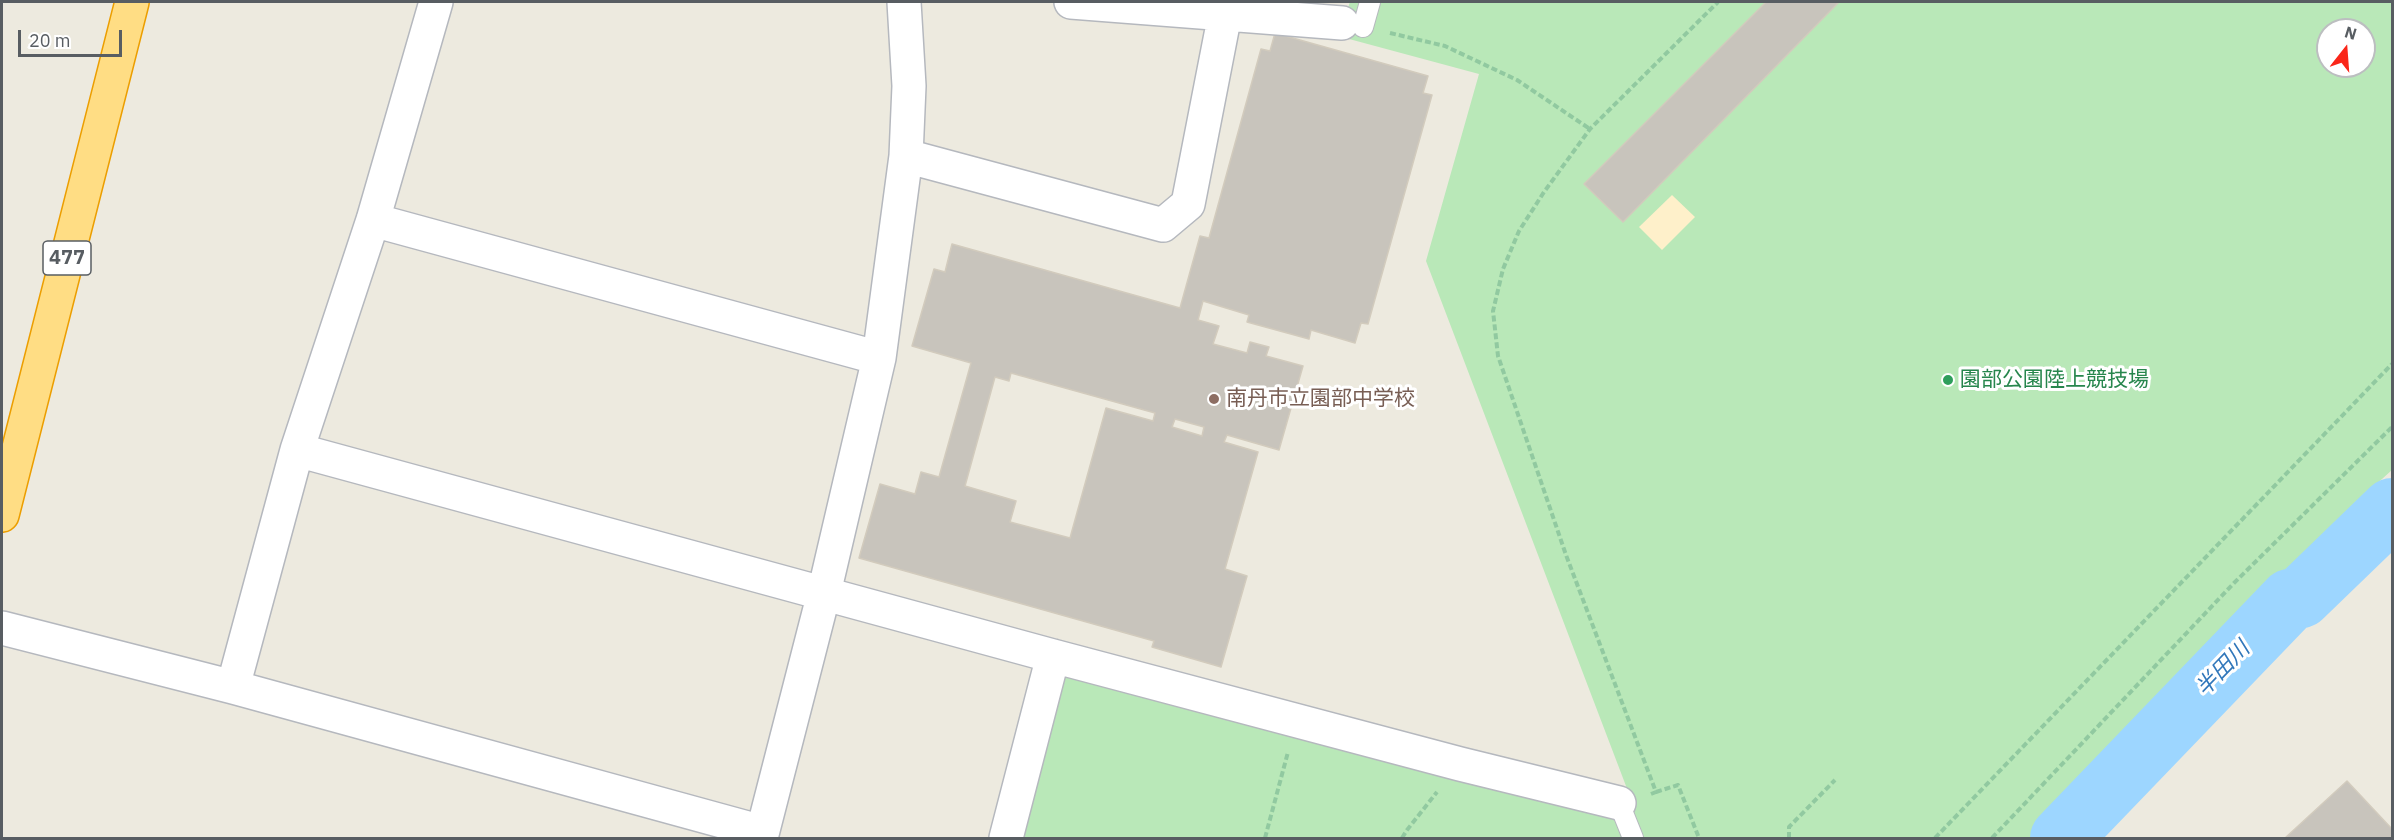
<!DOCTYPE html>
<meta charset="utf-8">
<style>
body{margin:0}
#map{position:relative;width:2394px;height:840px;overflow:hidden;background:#edeadf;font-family:"IBM Plex Sans",sans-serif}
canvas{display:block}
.frame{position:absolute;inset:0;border:3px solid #585d62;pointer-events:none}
.north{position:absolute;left:2316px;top:18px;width:60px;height:60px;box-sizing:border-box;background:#fff;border:2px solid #bcbec0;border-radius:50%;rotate:17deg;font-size:16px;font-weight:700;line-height:24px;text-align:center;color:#585d62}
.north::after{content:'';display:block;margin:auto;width:21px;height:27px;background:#fa2619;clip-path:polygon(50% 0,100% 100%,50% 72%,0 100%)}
.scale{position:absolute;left:18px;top:30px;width:104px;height:27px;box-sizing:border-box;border:3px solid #585d62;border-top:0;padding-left:8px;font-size:18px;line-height:21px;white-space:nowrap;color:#585d62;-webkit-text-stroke:4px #fff;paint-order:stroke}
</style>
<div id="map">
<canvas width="2394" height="840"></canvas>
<div class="frame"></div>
<div class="north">N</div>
<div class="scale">20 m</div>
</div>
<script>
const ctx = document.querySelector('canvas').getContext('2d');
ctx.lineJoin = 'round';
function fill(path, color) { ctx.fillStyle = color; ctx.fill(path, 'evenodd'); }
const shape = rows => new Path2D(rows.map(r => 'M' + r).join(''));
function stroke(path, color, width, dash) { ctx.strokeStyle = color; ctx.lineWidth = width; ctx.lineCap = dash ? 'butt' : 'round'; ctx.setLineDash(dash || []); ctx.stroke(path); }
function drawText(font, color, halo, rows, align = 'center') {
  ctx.font = font + ' "IBM Plex Sans","Noto Sans JP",sans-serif'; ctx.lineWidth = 6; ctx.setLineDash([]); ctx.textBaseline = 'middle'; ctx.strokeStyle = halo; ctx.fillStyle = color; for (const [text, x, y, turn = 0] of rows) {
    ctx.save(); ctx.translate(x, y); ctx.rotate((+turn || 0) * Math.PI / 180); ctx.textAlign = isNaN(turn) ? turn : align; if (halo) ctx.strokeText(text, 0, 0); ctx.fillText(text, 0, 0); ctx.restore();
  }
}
fill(shape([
 [1350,2,2392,2,2392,470,2362,497,2044,838,1021,838,1061,680,1079,672,1634,807,1426,261,1479,74,1338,36],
 [2328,30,2364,30,2364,66,2328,66]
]), '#b9e8b8');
fill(shape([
 [1672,195,1695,217,1662,250,1639,227]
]), '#fef0ca');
stroke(shape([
 [2061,838,2290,600,2301,597,2392,509]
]), '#9dd6ff', 62);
const building = shape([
 [1766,2,1839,2,1623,222,1584,184,1766,2],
 [1275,33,1428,76,1423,93,1432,95,1368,324,1361,323,1355,343,1311,330,1309,339,1247,322,1249,315,1203,301,1198,320,1219,326,1213,344,1247,353,1250,342,1269,347,1266,356,1303,366,1279,450,1227,435,1224,442,1258,452,1225,569,1247,576,1221,667,1152,647,1154,641,859,558,880,484,915,494,921,472,939,477,971,363,912,346,934,269,945,272,952,244,1180,308,1200,236,1209,238,1261,49,1270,51,1275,33],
 [1011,373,1155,413,1153,421,1106,408,1070,538,1010,522,1016,501,965,486,995,377,1009,381,1011,373],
 [1175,419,1204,427,1202,436,1172,427,1175,419],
 [2347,781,2392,829,2392,838,2285,838,2347,781]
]);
fill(building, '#c8c4bc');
stroke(building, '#d2cbbd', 1.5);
const lane = shape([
 [1363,27,1370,2],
 [1619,803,1633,838]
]);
const street = shape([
 [1071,2,1342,23],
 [906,156,1163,225,1188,204,1225,14],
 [373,220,879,358],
 [297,450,1053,656,1460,764,1619,803],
 [2,628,233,687,762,832],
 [233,687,297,450,373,220,436,2],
 [761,838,824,593,879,358,906,156,909,86,904,2],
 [1006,838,1053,656]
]);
const highway = shape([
 [2,515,132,2]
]);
stroke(lane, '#b5b8be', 22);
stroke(street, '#b5b8be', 36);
stroke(highway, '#ec9e00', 36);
stroke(shape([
 [1390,33,1445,46,1517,80,1590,129],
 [1656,792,1678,785,1699,838],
 [1651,794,1656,792,1566,555,1511,394,1498,356,1493,311,1503,269,1519,231,1544,192,1590,129,1718,2],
 [1265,838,1288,752],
 [1402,838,1407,830,1437,792],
 [1789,838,1789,827,1835,780],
 [1935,838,2392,364],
 [1992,838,2234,583,2392,427]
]), '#91c9a0', 4, [6, 3]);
stroke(lane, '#fff', 20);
stroke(street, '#fff', 33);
stroke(highway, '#ffdd84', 33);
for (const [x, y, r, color] of [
 [1948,380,6,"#2e9e5b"],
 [1214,399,6,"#8d6e63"]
]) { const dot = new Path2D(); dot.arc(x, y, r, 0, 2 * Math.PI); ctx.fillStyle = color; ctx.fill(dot); stroke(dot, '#fff', 2); }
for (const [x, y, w] of [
 [67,258,48]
]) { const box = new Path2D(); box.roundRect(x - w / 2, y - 17, w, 34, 4.5); ctx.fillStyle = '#fff'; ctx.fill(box); stroke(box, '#585d62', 1.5); }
drawText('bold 20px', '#585d62', null, [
 ["477",67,258]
]);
drawText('21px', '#27864d', '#fff', [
 ["園部公園陸上競技場",1960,380]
], 'left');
drawText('21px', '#785e54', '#fff', [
 ["南丹市立園部中学校",1226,399]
], 'left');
drawText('italic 22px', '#3177ba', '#fff', [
 ["半田川",2223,669,-46]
]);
</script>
